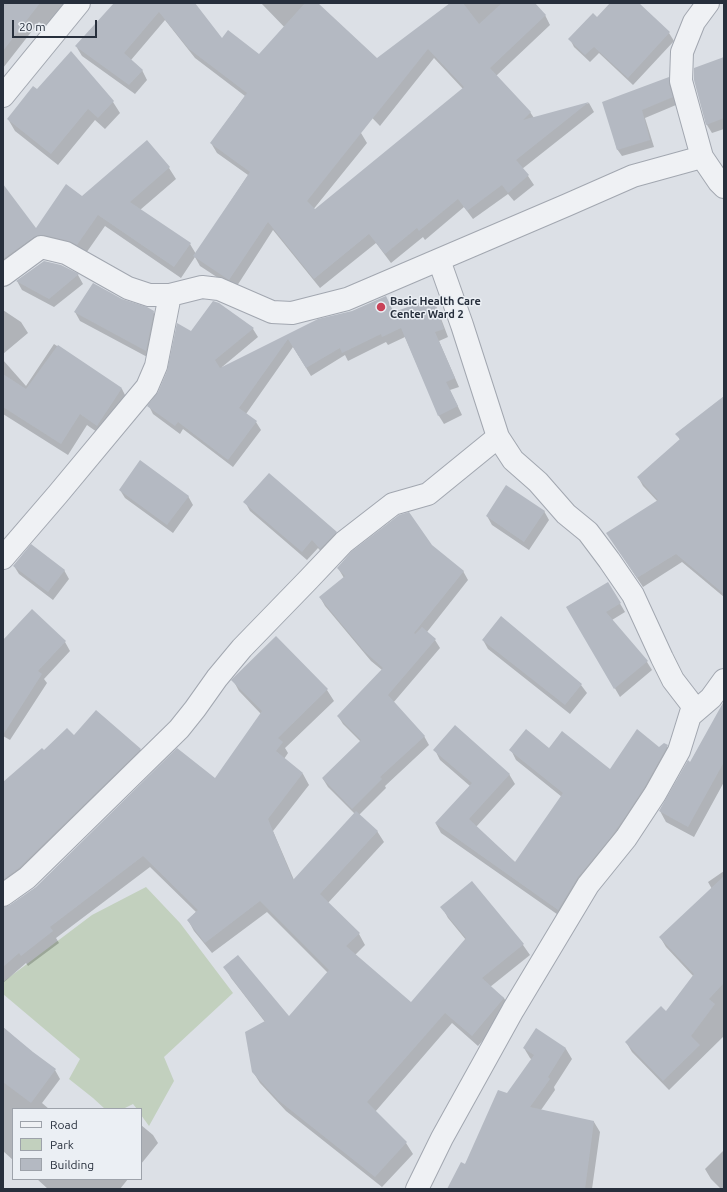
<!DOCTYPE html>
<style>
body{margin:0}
#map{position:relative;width:727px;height:1192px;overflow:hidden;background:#dce0e6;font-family:Ubuntu,sans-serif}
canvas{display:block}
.frame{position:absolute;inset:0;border:4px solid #272f3c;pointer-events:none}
.legend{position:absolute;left:12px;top:1108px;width:130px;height:72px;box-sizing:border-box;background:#ebeff4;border:1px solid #9da2aa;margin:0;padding:5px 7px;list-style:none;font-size:12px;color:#272f3c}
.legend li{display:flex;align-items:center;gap:8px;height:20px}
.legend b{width:20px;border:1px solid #9da2aa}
.scale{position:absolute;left:12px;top:20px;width:85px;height:18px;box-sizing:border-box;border:2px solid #272f3c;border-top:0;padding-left:5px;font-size:12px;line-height:14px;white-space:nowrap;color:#272f3c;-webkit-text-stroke:3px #ebeff4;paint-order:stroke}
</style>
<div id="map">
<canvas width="727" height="1192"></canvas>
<div class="frame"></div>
<ul class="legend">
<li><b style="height:5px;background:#eff1f4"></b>Road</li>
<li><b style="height:11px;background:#c2d0be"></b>Park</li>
<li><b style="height:11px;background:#b4b9c2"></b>Building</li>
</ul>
<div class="scale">20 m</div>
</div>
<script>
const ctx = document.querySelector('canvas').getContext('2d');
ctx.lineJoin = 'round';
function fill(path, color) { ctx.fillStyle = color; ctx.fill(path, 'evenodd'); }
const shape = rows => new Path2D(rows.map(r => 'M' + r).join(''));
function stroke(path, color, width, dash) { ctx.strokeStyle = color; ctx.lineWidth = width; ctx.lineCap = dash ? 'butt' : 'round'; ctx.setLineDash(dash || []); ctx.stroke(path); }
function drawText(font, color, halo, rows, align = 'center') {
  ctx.font = font + ' Ubuntu,sans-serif'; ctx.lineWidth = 3; ctx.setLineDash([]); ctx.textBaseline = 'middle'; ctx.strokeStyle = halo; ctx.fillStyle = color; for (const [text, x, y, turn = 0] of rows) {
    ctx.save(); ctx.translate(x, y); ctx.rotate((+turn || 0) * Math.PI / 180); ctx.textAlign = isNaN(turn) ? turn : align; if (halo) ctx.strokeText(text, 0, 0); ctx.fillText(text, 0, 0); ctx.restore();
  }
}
fill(shape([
 [146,887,180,923,233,993,164,1057,174,1081,149,1126,141,1115,141,1109,137,1109,133,1104,123,1109,105,1109,93,1098,69,1079,80,1059,3,994,3,982,92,915]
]), '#c2d0be');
fill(shape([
 [3,3,66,3,47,28,39,22,3,68],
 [115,3,193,3,222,39,228,32,361,133,367,143,312,211,313,212,463,89,434,58,380,126,261,3,316,3,377,59,451,3,534,3,545,15,550,25,496,76,530,112,534,118,589,103,594,112,522,169,528,176,534,185,514,201,508,194,473,219,464,207,425,240,423,237,391,263,376,243,320,288,273,230,235,289,200,266,195,257,181,278,105,226,84,256,51,246,3,276,3,186,36,230,82,197,147,141,169,168,176,179,140,210,190,244,196,254,248,175,217,153,211,143,245,96,195,58,165,20,131,60,142,70,147,80,135,94,82,56,76,46],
 [611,3,637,3,669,33,674,41,633,85,599,53,590,62,574,47,570,39,597,19],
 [724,58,724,129,712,133,707,125,695,79],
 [668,79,672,86,673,93,676,105,645,118,654,147,622,156,617,149,604,102],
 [37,91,113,102,120,113,105,129,95,120,58,165,15,131,8,119],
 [61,266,78,275,83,284,54,307,22,290,17,281],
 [432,299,437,308,448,337,439,341,459,387,450,390,462,415,444,424,439,416,405,337,388,345,386,342,348,361,345,355,311,376,293,347,246,414,256,422,261,430,233,467,183,429,180,434,153,414,149,406,159,393,191,332,219,304,253,329,258,337,222,367,222,368,319,320,394,313],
 [122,300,153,312,159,321,151,359,80,321,75,312],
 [3,310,21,322,28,333,3,354],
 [54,344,122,389,128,401,104,437,87,425,68,455,3,414,3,360,26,386],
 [724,397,724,597,682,562,643,587,613,542,658,502,643,486,638,477,680,440,677,434],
 [120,490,188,496,193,505,173,533,125,498],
 [245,502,336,532,341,541,326,557,318,548,307,560,250,511],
 [544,511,549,520,529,550,492,525,487,516],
 [431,546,463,571,468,580,427,632,435,640,440,648,393,703,424,736,429,745,385,786,386,788,359,815,377,831,384,842,328,903,359,934,365,945,355,955,411,1004,466,940,448,918,442,907,523,945,530,955,490,987,504,998,510,1009,478,1046,452,1023,375,1112,406,1143,413,1154,382,1187,286,1111,260,1083,253,1072,265,1022,231,978,225,967,289,1018,328,973,267,912,212,953,194,931,188,920,196,912,150,867,56,938,59,943,28,966,26,963,3,983,3,908,10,906,215,779,261,714,239,691,233,680,276,637,327,690,334,701,285,748,288,753,284,759,303,774,309,785,273,831,294,880,355,814,328,787,323,779,361,742,343,724,338,716,382,670,371,661,325,606,320,597,344,578,338,568],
 [14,566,64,570,69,579,53,600,19,574],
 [608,583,625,612,612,620,647,662,652,670,620,697,567,607],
 [32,611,65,642,70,651,44,679,47,683,10,740,3,736,3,642],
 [483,640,581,685,587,693,570,714,488,649],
 [724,703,724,782,694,837,666,822,660,811,690,763],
 [74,737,140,749,147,760,3,895,3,789,44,751],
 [667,746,673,756,564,919,441,833,436,824,470,786,440,760,435,750,509,774,515,784,476,827,516,863,562,797,516,760,511,750,549,749,610,770,659,748],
 [724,871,724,1036,669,1090,632,1052,626,1042,666,1013,694,977,666,947,660,937,712,889,708,882],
 [3,1027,32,1053,55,1070,60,1079,42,1103,49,1109,13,1109,13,1160,3,1151],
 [536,1029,566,1049,572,1059,554,1087,555,1090,541,1110,594,1122,600,1132,592,1189,448,1189,465,1165,507,1095,532,1060,530,1058,524,1048],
 [141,1125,153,1135,158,1143,141,1164],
 [724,1150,724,1189,721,1189,711,1179,705,1169],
 [37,1179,128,1179,120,1189,48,1189]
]), '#0003');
fill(shape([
 [3,3,40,3,3,51],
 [114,3,195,3,222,38,228,30,259,54,305,3,318,3,377,58,450,3,463,3,479,24,502,3,535,3,546,15,490,68,531,112,523,120,589,102,516,160,529,175,508,193,502,185,467,211,458,199,419,231,417,228,385,254,369,234,314,279,268,222,229,280,193,256,250,172,210,143,247,93,189,49,159,12,124,53,143,70,129,85,75,46],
 [428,49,464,87,315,209,307,201],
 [610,3,639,3,670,32,628,78,594,47,585,55,568,39,593,13,597,17],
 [71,51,114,101,98,118,88,109,51,154,7,119,33,86,37,89],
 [724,57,724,118,706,125,694,80,694,68],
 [669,77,669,84,673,97,642,110,650,140,617,150,602,102],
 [147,140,170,167,130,202,191,243,174,267,98,215,77,245,69,241,44,235,39,235,34,237,3,259,3,184,36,228,66,184,82,196],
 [44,261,61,265,79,274,49,299,16,281],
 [93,283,122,299,147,307,154,311,146,351,74,312],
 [386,296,395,315,394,312,433,298,444,329,435,332,455,378,446,382,458,406,438,416,401,328,382,337,381,334,342,353,340,348,306,368,288,339,239,408,257,421,228,460,178,422,175,426,147,406,158,392,167,371,177,323,191,331,213,301,219,303,254,328,215,360,220,368,318,319,352,311],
 [58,345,122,388,97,426,80,414,61,444,3,407,3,374,26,389],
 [724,396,724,594,676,554,637,578,606,533,658,500,637,477,680,439,675,434],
 [140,460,189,496,167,525,119,490],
 [269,473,337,532,320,549,312,540,302,552,243,502],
 [506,485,545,511,524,542,486,516],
 [409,512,432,545,464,571,414,633,415,634,422,627,436,639,388,695,425,736,380,777,382,779,352,809,322,778,361,740,337,716,383,668,365,652,319,597,345,576,337,568,352,551,399,515],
 [31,544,65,570,48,592,13,566],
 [608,582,621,603,606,612,648,661,614,689,566,607],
 [32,609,66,641,38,671,42,674,3,735,3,640],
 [501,616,582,684,565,705,482,640],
 [276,636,328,689,278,738,283,742,276,751,303,773,268,819,293,880,356,811,378,831,320,894,360,933,346,946,411,1002,466,938,440,907,472,881,524,944,482,978,504,998,472,1036,445,1013,367,1102,407,1142,375,1177,278,1100,252,1072,245,1032,265,1021,223,967,238,955,289,1016,329,970,260,901,205,943,187,920,198,910,143,856,50,927,53,931,21,956,19,953,3,967,3,907,10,905,36,887,177,748,215,778,262,711,231,680],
 [724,701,724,762,688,827,659,811,688,760,690,762],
 [96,710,141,749,19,868,3,880,3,782,42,748,44,750,67,728,74,735],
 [455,725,510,774,469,819,515,862,563,793,509,750,526,729,549,748,562,731,610,769,637,729,659,747,664,743,668,745,644,788,625,817,611,837,578,877,558,910,435,823,472,783,433,750],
 [724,876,724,983,709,999,715,1004,691,1036,700,1045,663,1081,625,1042,661,1006,666,1011,694,974,659,937],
 [3,1027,33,1052,56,1069,31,1103,3,1082],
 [536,1028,566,1048,548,1077,550,1079,530,1107,594,1121,585,1189,447,1189,461,1162,465,1164,498,1090,507,1093,534,1055,523,1048]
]), '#b4b9c2');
const minor = shape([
 [708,3,694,22,682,52,681,81,702,157,719,182,724,187],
 [3,275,41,247,66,253,128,288,149,295,170,295,202,287,219,289,272,312,292,313,347,299,567,205,633,176,702,157],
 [3,558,58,494,147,387,156,366,170,295],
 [690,716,711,698,724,680],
 [3,895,27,878,179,729,195,709,217,678,242,648,308,580,344,542,393,504,428,494,498,437],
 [417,1189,442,1138,513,1010,588,885,626,838,655,794,679,751,693,706,673,680,662,658,633,595,609,560,588,532,566,514,538,482,513,460,498,437,462,325,439,260]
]);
const tertiary = shape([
 [3,96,79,3]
]);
stroke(minor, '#a2a7b0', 24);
stroke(tertiary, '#a2a7b0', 24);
stroke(minor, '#eff1f4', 22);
stroke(tertiary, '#eff1f4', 22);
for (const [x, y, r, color] of [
 [381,307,5,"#c94359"]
]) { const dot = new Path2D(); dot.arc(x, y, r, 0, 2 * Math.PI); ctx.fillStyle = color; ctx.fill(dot); stroke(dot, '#ebeff4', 1.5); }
drawText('bold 11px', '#272f3c', '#ebeff4', [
 ["Basic Health Care",390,301],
 ["Center Ward 2",390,314]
], 'left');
</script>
